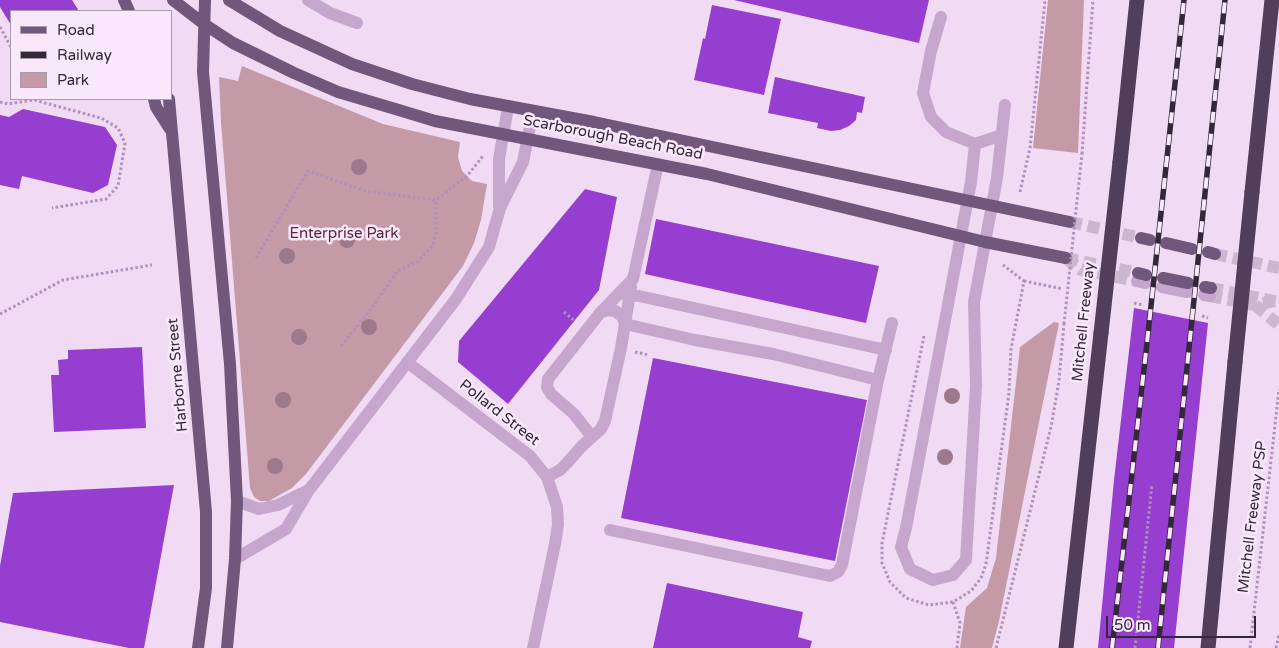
<!DOCTYPE html>
<style>
body{margin:0}
#map{position:relative;width:1279px;height:648px;overflow:hidden;background:#f1dbf4;font-family:"Varela Round",sans-serif}
canvas{display:block}
.legend{position:absolute;left:10px;top:10px;width:162px;height:90px;box-sizing:border-box;background:#f9e8fb;border:1px solid #aa9bad;margin:0;padding:6px 9px;list-style:none;font-size:15px;color:#332839}
.legend li{display:flex;align-items:center;gap:10px;height:25px}
.legend b{width:25px;border:1px solid #aa9bad}
.scale{position:absolute;left:1106px;top:616px;width:150px;height:22px;box-sizing:border-box;border:2px solid #332839;border-top:0;padding-left:6px;font-size:15px;line-height:18px;white-space:nowrap;color:#332839;-webkit-text-stroke:4px #f9e8fb;paint-order:stroke}
</style>
<div id="map">
<canvas width="1279" height="648"></canvas>
<ul class="legend">
<li><b style="height:6px;background:#71577c"></b>Road</li>
<li><b style="height:6px;background:#332839"></b>Railway</li>
<li><b style="height:14px;background:#c49aa7"></b>Park</li>
</ul>
<div class="scale">50 m</div>
</div>
<script>
const ctx = document.querySelector('canvas').getContext('2d');
ctx.lineJoin = 'round';
function fill(path, color) { ctx.fillStyle = color; ctx.fill(path, 'evenodd'); }
const shape = rows => new Path2D(rows.map(r => 'M' + r).join(''));
function stroke(path, color, width, dash) { ctx.strokeStyle = color; ctx.lineWidth = width; ctx.lineCap = dash ? 'butt' : 'round'; ctx.setLineDash(dash || []); ctx.stroke(path); }
function drawText(font, color, halo, rows, align = 'center') {
  ctx.font = font + ' "Varela Round",sans-serif'; ctx.lineWidth = 5; ctx.setLineDash([]); ctx.textBaseline = 'middle'; ctx.strokeStyle = halo; ctx.fillStyle = color; for (const [text, x, y, turn = 0] of rows) {
    ctx.save(); ctx.translate(x, y); ctx.rotate((+turn || 0) * Math.PI / 180); ctx.textAlign = isNaN(turn) ? turn : align; if (halo) ctx.strokeText(text, 0, 0); ctx.fillText(text, 0, 0); ctx.restore();
  }
}
fill(shape([
 [1048,0,1084,0,1078,153,1033,148],
 [242,66,383,124,460,142,458,157,462,171,472,181,487,184,481,220,474,243,463,266,306,474,292,488,269,501,260,501,254,497,250,488,221,122,219,77,238,81],
 [1054,322,1059,323,999,621,992,648,960,648,966,607,987,588,996,558,1020,347]
]), '#c49aa7');
fill(shape([
 [0,0,72,0,79,11,11,11,11,25,0,7],
 [734,0,929,0,919,43],
 [712,5,781,19,764,95,694,80,703,38,705,39],
 [775,77,865,97,862,113,857,112,856,120,849,126,840,130,831,131,817,128,818,123,768,113],
 [23,109,105,127,117,145,108,185,93,193,22,176,19,189,0,185,0,115,9,117],
 [585,189,617,197,599,290,508,404,458,362,459,341],
 [656,219,879,266,866,323,645,274],
 [1134,308,1208,323,1174,648,1098,648,1114,480],
 [142,347,146,428,54,432,51,375,59,375,58,360,68,359,68,350],
 [653,358,867,400,835,561,621,518],
 [174,485,144,648,129,648,0,622,0,566,13,493],
 [667,583,803,612,798,637,812,641,810,648,653,648]
]), '#953ecf');
stroke(shape([
 [1066,258,1081,270,1137,281],
 [1210,296,1255,305,1275,301],
 [1255,305,1279,325]
]), '#cbb7cf', 12, [12, 6]);
stroke(shape([
 [1070,222,1141,238],
 [1215,254,1279,268],
 [1066,258,1138,273],
 [1211,288,1279,302]
]), '#cbb7cf', 12, [12, 6]);
stroke(shape([
 [0,27,11,47],
 [0,102,8,104,34,100,101,118,118,128,125,143,118,186,106,199,52,208],
 [1082,154,1093,0],
 [1020,192,1030,148,1045,0],
 [256,258,308,171,365,191,436,200,467,176,483,156],
 [1024,281,1063,289],
 [1134,303,1143,305],
 [564,312,575,321],
 [0,314,63,280,152,265],
 [1202,316,1208,318],
 [924,336,882,543,882,563,890,582,906,598,929,605,953,602,971,591,981,578,986,564,1009,393,1011,349,1024,281,1003,265],
 [341,346,375,304,397,271,417,262,433,246,436,233,436,200],
 [635,352,649,355],
 [953,602,960,623,957,648],
 [996,648,1051,427,1059,381,1064,324],
 [1135,648,1152,484],
 [1250,648,1279,389],
 [1276,648,1279,635]
]), '#b090b9', 3, [2.5, 2.5]);
stroke(shape([
 [308,0,330,13,357,23],
 [941,17,931,51,923,93,931,117,946,132,975,144,1002,135],
 [975,144,971,182,906,528,901,547,910,569,933,580,953,575,966,560,976,386,974,302,997,178,1005,105],
 [499,206,499,159,508,107],
 [1137,281,1145,283],
 [1162,287,1187,292],
 [619,293,639,296,886,350],
 [1204,295,1210,296],
 [600,313,607,310,615,311,622,316,625,324,695,340,773,354,878,380],
 [407,362,530,456,547,477,557,507,558,525,555,544,533,648],
 [592,437,574,414,551,394,547,387,548,379,600,313,633,279,658,164],
 [547,477,560,470,567,463,582,446,601,429,605,421,621,348,631,287],
 [237,501,259,509,278,505,309,490],
 [610,530,830,576,838,572,842,565,878,380,892,323],
 [235,559,286,529,309,490,456,299,489,247,500,208,523,162,533,111]
]), '#c6a6cd', 12);
stroke(shape([
 [124,0,129,11],
 [173,0,204,24,233,43,294,73,338,92,392,108,435,121,707,174,985,242,1066,258],
 [205,0,203,72,206,105,230,364,237,501,235,559,227,648],
 [229,0,280,31,352,64,412,84,470,99,594,122,1070,222],
 [154,99,156,107,170,129],
 [169,99,206,512,206,588,198,648],
 [1141,238,1150,240],
 [1166,243,1192,249],
 [1208,252,1215,254],
 [1138,273,1146,275],
 [1163,278,1188,283],
 [1205,287,1211,288]
]), '#71577c', 12);
stroke(shape([
 [1120,162,1137,0],
 [1252,192,1272,0],
 [1066,648,1101,333],
 [1208,648,1235,362]
]), '#513e5a', 15);
const rail = shape([
 [1112,648,1147,343,1184,0],
 [1158,648,1225,0]
]);
stroke(rail, '#332839', 5.5);
stroke(rail, '#f9e8fb', 4, [11]);
stroke(shape([
 [1064,324,1082,154]
]), '#b090b9', 3, [2.5, 2.5]);
stroke(shape([
 [1101,333,1120,162],
 [1235,362,1252,192]
]), '#513e5a', 15);
ctx.fillStyle = '#9d798c';
for (const [x, y] of [
 [359,167],
 [347,240],
 [287,256],
 [369,327],
 [299,337],
 [952,396],
 [283,400],
 [945,457],
 [275,466]
]) { ctx.beginPath(); ctx.arc(x, y, 8, 0, 2 * Math.PI); ctx.fill(); }
drawText('15px', '#332839', '#f9e8fb', [
 ["Scarborough Beach Road",613,138,11],
 ["Mitchell Freeway",1084,322,-84],
 ["Harborne Street",178,375,-95],
 ["Pollard Street",499,413,38],
 ["Mitchell Freeway PSP",1253,517,-83]
]);
drawText('15px', '#592937', '#f9e8fb', [
 ["Enterprise Park",344,234]
]);
</script>
